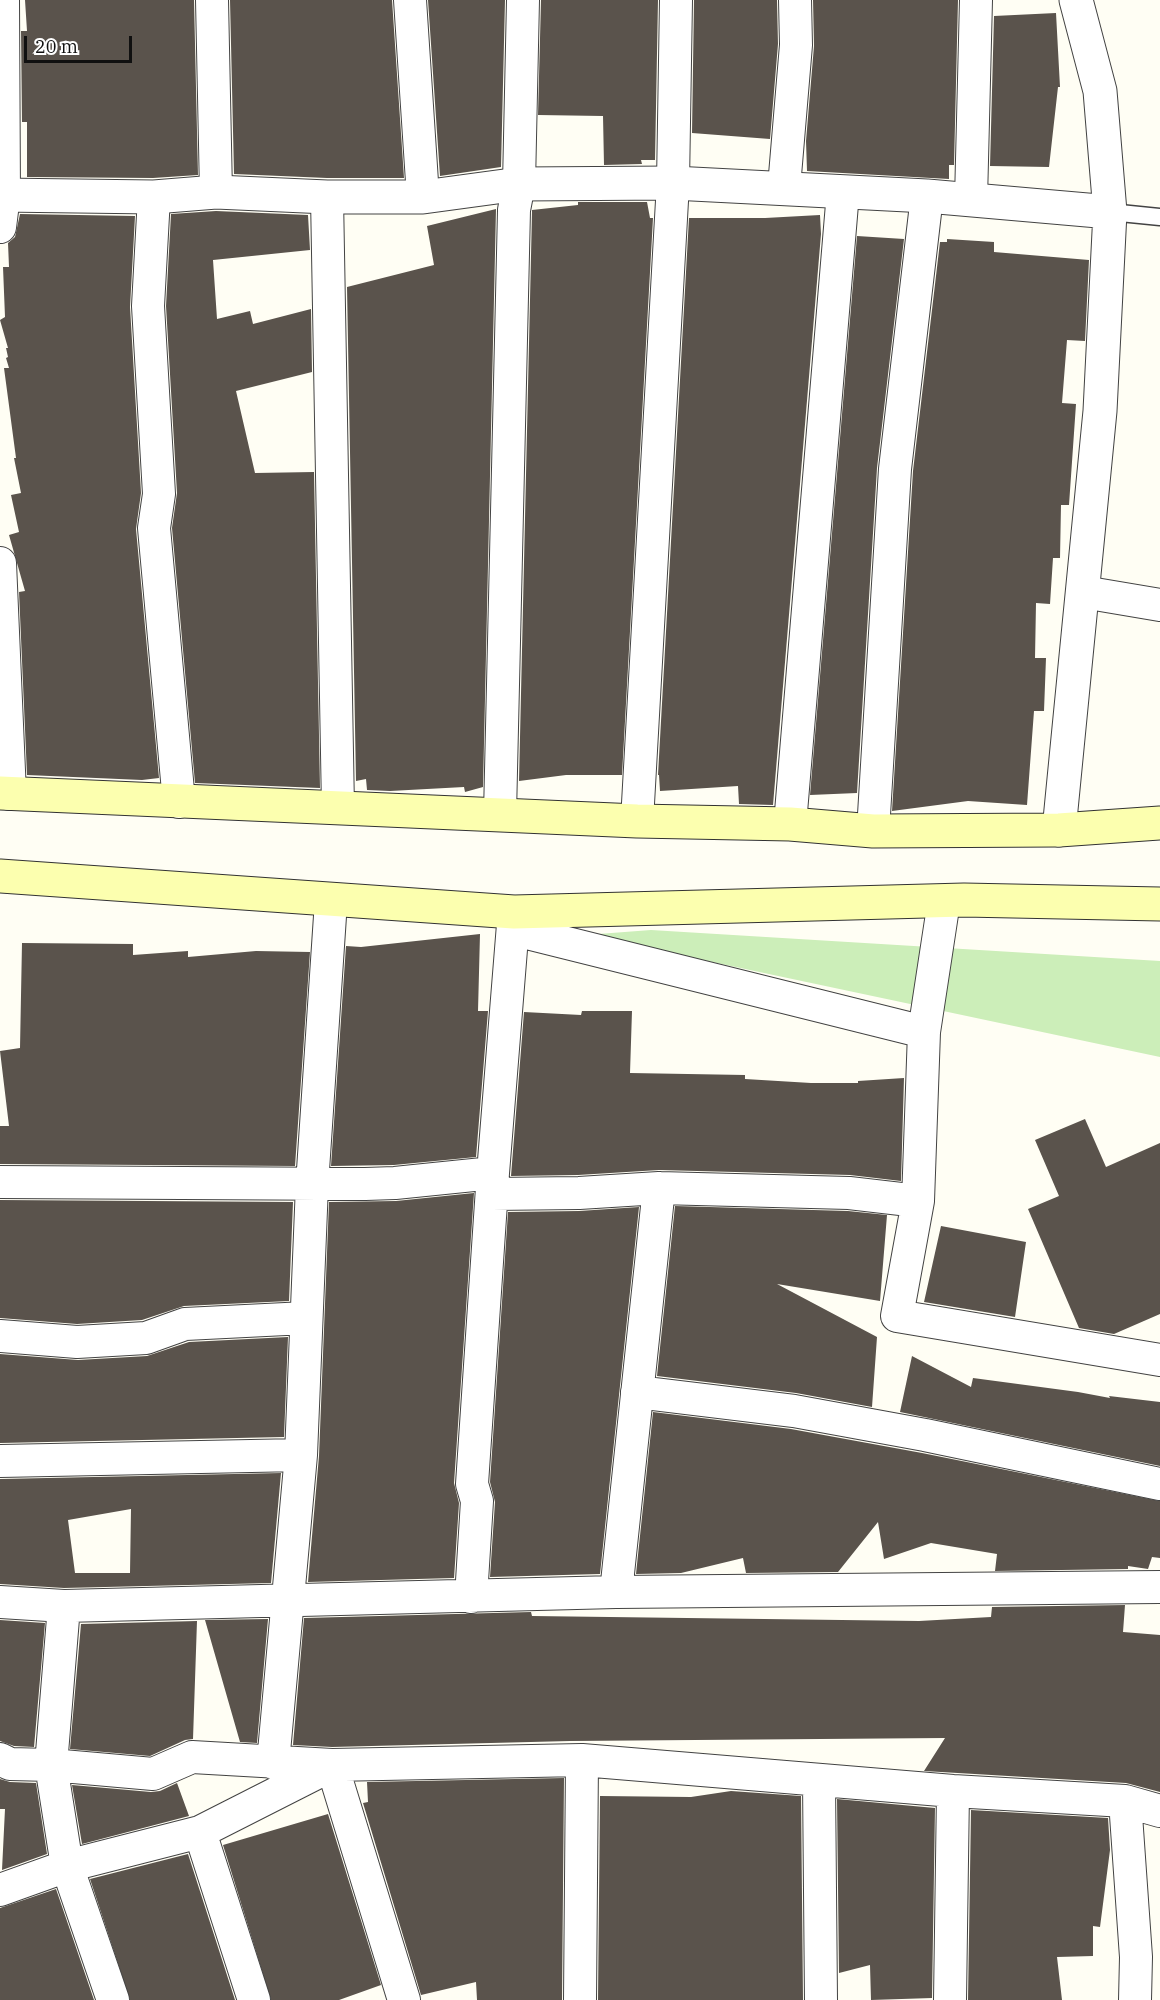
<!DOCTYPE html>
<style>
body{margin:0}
#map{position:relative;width:1160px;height:2000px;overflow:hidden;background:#fffef4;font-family:"IBM Plex Serif",serif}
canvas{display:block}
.scale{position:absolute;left:24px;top:36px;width:108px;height:27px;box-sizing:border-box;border:3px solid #101010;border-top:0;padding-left:8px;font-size:18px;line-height:21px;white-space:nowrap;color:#101010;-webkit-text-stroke:4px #fff;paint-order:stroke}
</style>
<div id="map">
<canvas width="1160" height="2000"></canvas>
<div class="scale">20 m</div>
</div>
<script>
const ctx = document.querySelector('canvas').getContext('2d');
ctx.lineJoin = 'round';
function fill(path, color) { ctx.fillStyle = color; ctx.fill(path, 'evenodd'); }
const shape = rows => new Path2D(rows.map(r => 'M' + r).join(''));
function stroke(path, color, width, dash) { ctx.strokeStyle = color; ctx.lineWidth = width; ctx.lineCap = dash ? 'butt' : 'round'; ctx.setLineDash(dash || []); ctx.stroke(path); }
fill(shape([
 [651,930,1160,961,1160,1057,585,935]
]), '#cceeb9');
fill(shape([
 [25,0,194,0,198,175,153,178,27,177,27,122,22,122,21,31,27,31],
 [230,0,392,0,404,178,327,178,234,174],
 [428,0,505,0,501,167,440,176],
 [541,0,658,0,655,160,641,160,642,164,604,165,603,116,538,115],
 [694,0,777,0,778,44,770,139,692,133],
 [813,0,958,0,954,165,949,165,949,179,807,171,806,141,814,46],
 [1056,13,1060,87,1058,87,1049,167,990,166,994,16],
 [578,202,647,202,650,218,653,218,622,775,566,775,519,781,532,212,532,210,578,205],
 [496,209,483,787,465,792,464,787,390,791,367,790,366,779,356,781,347,287,434,265,427,226],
 [216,211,308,215,310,250,213,260,217,319,250,311,253,324,311,309,312,372,236,391,255,473,314,472,320,788,195,783,172,528,177,493,166,306,171,214],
 [20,214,135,216,130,307,141,493,136,529,159,778,142,780,27,775,19,592,25,591,9,535,19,532,11,495,21,493,14,458,16,458,4,368,9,368,6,358,8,357,6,348,8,348,0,320,5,317,3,267,9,267,8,243,15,237],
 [820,215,821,234,773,805,739,804,738,786,660,791,659,775,658,775,689,218,765,218],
 [857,236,904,239,877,468,857,793,810,795],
 [947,239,994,242,994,252,1089,260,1085,341,1067,340,1062,403,1076,404,1069,505,1061,505,1060,558,1053,558,1050,604,1036,603,1035,658,1046,658,1044,711,1034,711,1027,805,968,801,892,811,913,471,940,242,947,242],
 [480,934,478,1011,488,1011,476,1157,394,1165,331,1166,346,946,361,947],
 [22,943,133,944,133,955,188,951,188,957,256,951,310,952,295,1166,0,1164,0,1126,9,1126,0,1051,20,1048],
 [582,1011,632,1011,630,1073,745,1075,745,1079,811,1083,858,1083,858,1081,904,1078,901,1181,850,1175,659,1170,578,1175,511,1176,524,1012,581,1015],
 [1085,1119,1106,1167,1160,1143,1160,1314,1114,1334,1079,1328,1028,1209,1059,1196,1035,1140],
 [474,1193,454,1483,459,1503,454,1578,308,1582,319,1456,329,1202,396,1201],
 [0,1200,293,1202,289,1301,184,1306,142,1320,77,1324,0,1318],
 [675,1206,848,1211,887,1215,880,1301,777,1284,877,1337,872,1407,796,1393,657,1376],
 [639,1207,600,1574,490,1577,495,1502,490,1482,508,1212,579,1211],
 [941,1226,1026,1242,1015,1317,924,1302],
 [288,1337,284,1437,0,1443,0,1354,78,1360,147,1356,189,1342],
 [912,1356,971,1387,973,1378,1078,1392,1110,1398,1109,1396,1160,1402,1160,1466,900,1412],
 [653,1412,791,1429,922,1453,1160,1501,1160,1558,1152,1557,1148,1569,1128,1566,1128,1569,995,1571,997,1554,931,1543,884,1559,878,1522,838,1572,746,1573,743,1558,681,1573,636,1574],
 [281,1473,271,1583,64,1588,0,1584,0,1479],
 [131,1509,130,1573,75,1573,68,1520],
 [1125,1605,1123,1632,1160,1635,1160,1792,1126,1783,924,1771,945,1738,570,1741,332,1747,293,1745,304,1618,531,1612,532,1616,919,1621,991,1617,992,1607],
 [268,1619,257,1743,240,1742,205,1620],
 [0,1620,45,1623,34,1747,14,1746,0,1741],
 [197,1621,193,1739,185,1740,150,1756,70,1749,81,1624],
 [564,1778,562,2000,477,2000,476,1982,421,1995,363,1803,368,1802,367,1782],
 [0,1779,10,1782,36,1783,47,1854,2,1870,5,1809,0,1809],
 [177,1783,189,1816,82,1844,72,1785,151,1792,160,1791],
 [731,1791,801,1796,803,2000,598,2000,600,1796,691,1797],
 [837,1799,935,1808,932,1998,871,2000,870,1965,839,1973],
 [971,1810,1108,1818,1110,1850,1100,1927,1093,1926,1093,1956,1057,1957,1062,2000,968,2000],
 [328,1814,381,1985,339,2000,271,2000,223,1845],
 [188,1854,235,2000,130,2000,90,1879],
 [56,1889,94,2000,0,2000,0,1908]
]), '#5a534c');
const service = shape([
 [1110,212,1160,217]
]);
const minor = shape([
 [212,0,216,192],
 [410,0,423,197],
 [784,187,796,45,795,0],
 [154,197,148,306,159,494,154,528,179,802],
 [327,197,338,808],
 [971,200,976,0],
 [0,227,4,195,3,0],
 [0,563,10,794],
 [1083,592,1160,605],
 [500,814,514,210,519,184,523,0],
 [637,821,673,183,676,0],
 [790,824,843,192],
 [873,831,895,469,927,196],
 [520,912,531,934,924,1032,944,901],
 [924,1032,918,1201,897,1316,1160,1360],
 [0,1182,365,1184,395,1183,493,1173],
 [492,1194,579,1193,659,1188,849,1193,918,1201],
 [0,1336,77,1342,146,1338,185,1324,306,1318],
 [637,1392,794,1411,925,1435,1160,1484],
 [0,1461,301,1455],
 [616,1592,659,1188],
 [471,1597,477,1501,472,1484,493,1173,514,912],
 [0,1602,64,1606,616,1592,1160,1587],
 [64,1606,51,1765,67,1866,113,2000],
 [0,1759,10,1764,51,1765,153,1774,192,1757,332,1765,582,1760,953,1791,1125,1801,1160,1811],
 [273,1763,301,1455,312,1185,331,901],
 [819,1780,821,2000],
 [1125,1801,1136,1957,1135,2000],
 [200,1832,254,2000],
 [0,1890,67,1866,200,1832,332,1765,404,2000],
 [580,2000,582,1760],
 [950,2000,953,1791]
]);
const tertiary = shape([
 [0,195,154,197,216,192,327,197,423,197,519,184,673,183,927,196,1110,212],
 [1059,830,1100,411,1110,212,1100,91,1076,0]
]);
const secondary = shape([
 [0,793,637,821,790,824,873,831,1059,830,1160,823],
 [0,876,514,912,964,900,1160,904]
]);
stroke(service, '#434343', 19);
stroke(minor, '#434343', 34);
stroke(tertiary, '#434343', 35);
stroke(secondary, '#323232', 35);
stroke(service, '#fff', 16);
stroke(minor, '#fff', 32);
stroke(tertiary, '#fff', 33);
stroke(secondary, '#fcffaf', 33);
</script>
